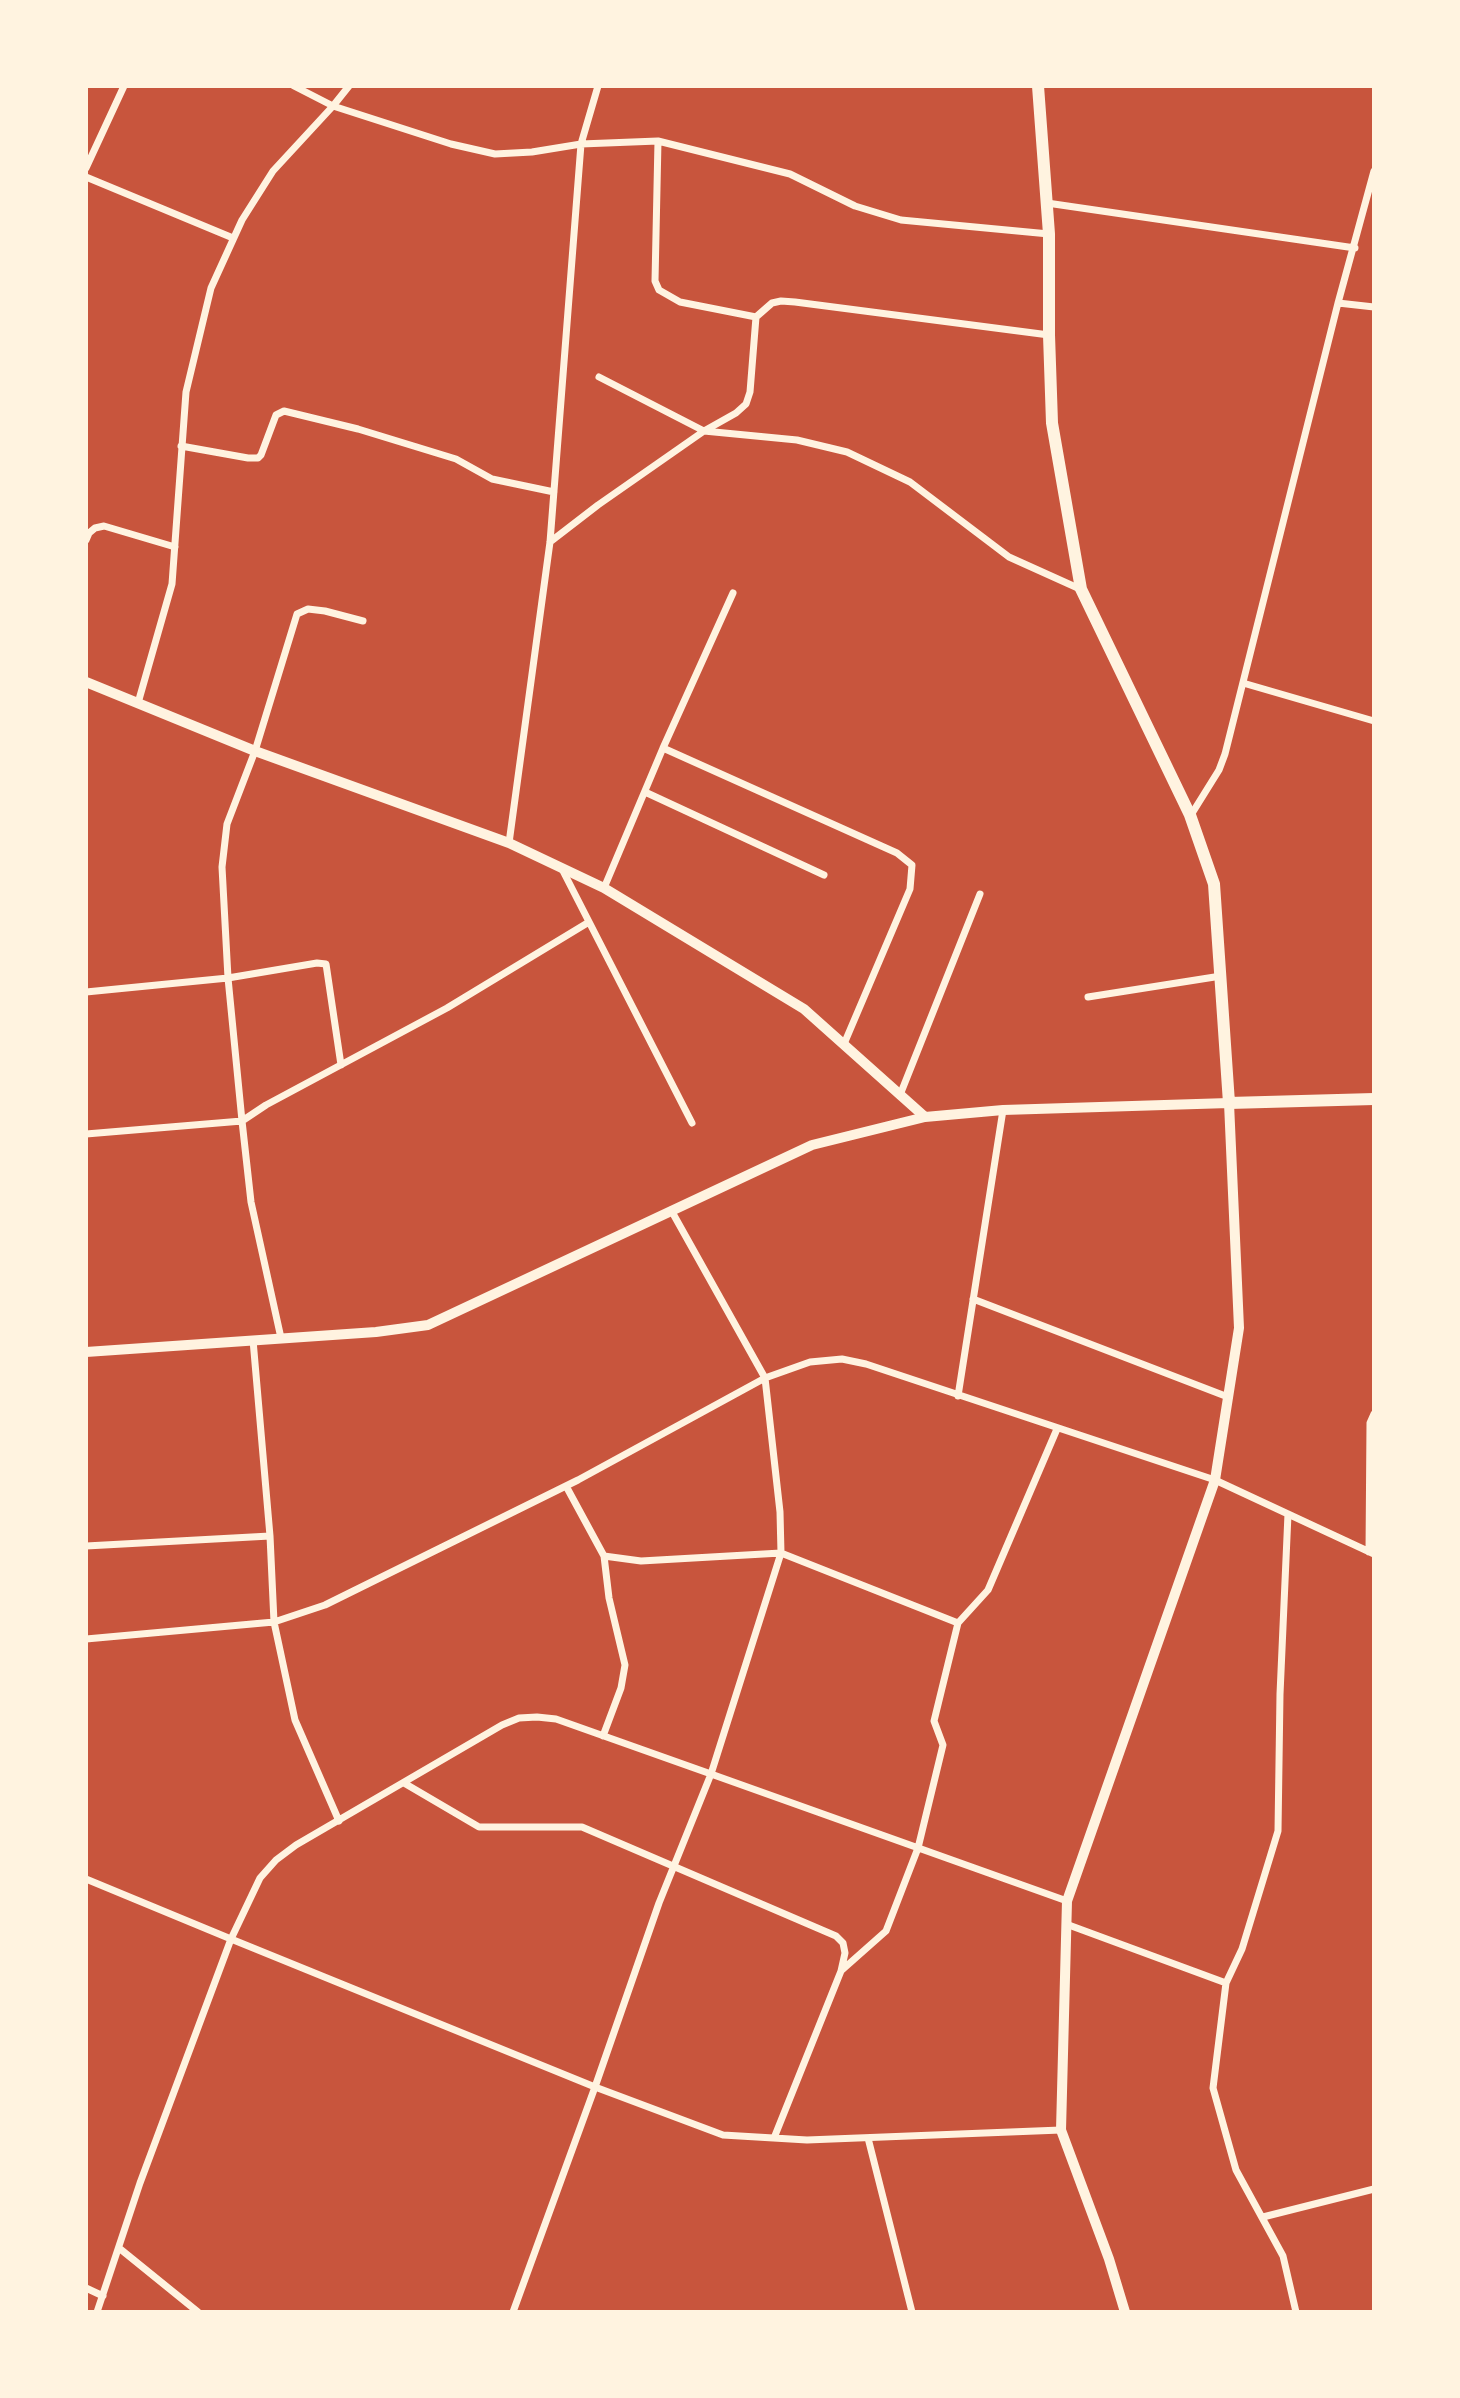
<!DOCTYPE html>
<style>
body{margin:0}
#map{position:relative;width:1460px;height:2398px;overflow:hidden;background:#c8553d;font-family:"PT Sans",sans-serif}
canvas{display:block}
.frame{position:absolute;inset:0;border:88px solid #fff3e0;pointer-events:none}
</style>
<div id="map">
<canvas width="1460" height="2398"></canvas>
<div class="frame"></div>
</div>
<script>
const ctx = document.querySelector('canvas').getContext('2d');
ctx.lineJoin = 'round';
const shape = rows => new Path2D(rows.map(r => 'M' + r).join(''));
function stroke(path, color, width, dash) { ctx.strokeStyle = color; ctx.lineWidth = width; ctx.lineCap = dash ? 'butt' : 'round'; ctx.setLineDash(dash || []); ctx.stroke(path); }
stroke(shape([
 [294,86,333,106,451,144,495,154,532,152,581,144,658,141,790,174,855,206,901,220,1049,234],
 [658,141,655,281,659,290,680,302,756,317],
 [86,168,124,86],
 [86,177,233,238],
 [1047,203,1355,248],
 [1338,303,1374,307],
 [599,377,704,431,797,440,847,452,910,482,1009,557,1080,589],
 [181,446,248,458,258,458,261,455,276,415,284,411,358,429,456,459,492,479,554,492],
 [86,540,89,533,95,528,104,526,175,547],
 [550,542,598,505,704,431,736,413,746,404,750,392,756,317,772,303,781,301,795,302,1049,335],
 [363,621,325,611,308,609,297,614,255,751,227,824,222,867,228,978,242,1121,266,1105,447,1008,589,922],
 [1243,683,1374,721],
 [138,703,172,584,186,392,211,288,242,220,273,171,333,106,349,86],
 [663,748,897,853,912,865,910,889,844,1044],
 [645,792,824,875],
 [1191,815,1219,770,1225,754,1338,303,1374,171],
 [509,843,550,542,581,144,598,86],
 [562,869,692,1123],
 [604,888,663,748,733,593],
 [86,992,228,978,317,963,326,964,341,1065],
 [1088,997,1221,976],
 [900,1095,980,894],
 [86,1134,242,1121,251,1202,281,1338],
 [973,1299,1228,1397],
 [958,1396,1003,1110],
 [566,1486,604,1556,641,1561,781,1553,958,1623],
 [1288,1514,1280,1694,1278,1831,1242,1949,1226,1983,1213,2088,1236,2170,1283,2256,1296,2312],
 [270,1536,274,1622,295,1720,339,1821],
 [86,1546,270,1536,253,1340],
 [1369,1552,1370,1423,1374,1414],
 [86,1639,274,1622,325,1605,578,1480,765,1378,810,1362,842,1359,866,1364,1215,1480,1374,1554],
 [603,1736,621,1688,625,1665,609,1598,604,1556],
 [404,1783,479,1827,582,1827,836,1936,843,1943,845,1953,841,1971,774,2138],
 [86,1879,231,1939,260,1878,276,1860,296,1845,502,1725,519,1718,537,1717,556,1719,711,1774,781,1553,780,1512,765,1378,671,1210],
 [1066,1924,1226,1983],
 [842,1970,886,1931,918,1848,943,1745,934,1721,958,1623,988,1590,1057,1429],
 [1061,2130,807,2140,723,2135,595,2087,659,1903,711,1774,1067,1901],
 [868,2138,912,2312],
 [1263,2217,1374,2189],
 [119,2248,198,2312],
 [86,2288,103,2296],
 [97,2312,140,2183,231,1939,595,2087,513,2312]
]), '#fff3e0', 7);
stroke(shape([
 [86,682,255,751,509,843,604,888,804,1009,925,1117],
 [86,1352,376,1332,428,1325,812,1145,925,1117,1003,1110,1229,1103,1239,1328,1215,1480,1067,1901,1061,2130,1109,2259,1125,2312]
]), '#fff3e0', 10);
stroke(shape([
 [1038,86,1049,234,1049,335,1052,423,1081,589,1190,815,1214,884,1229,1103,1374,1099]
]), '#fff3e0', 12);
</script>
